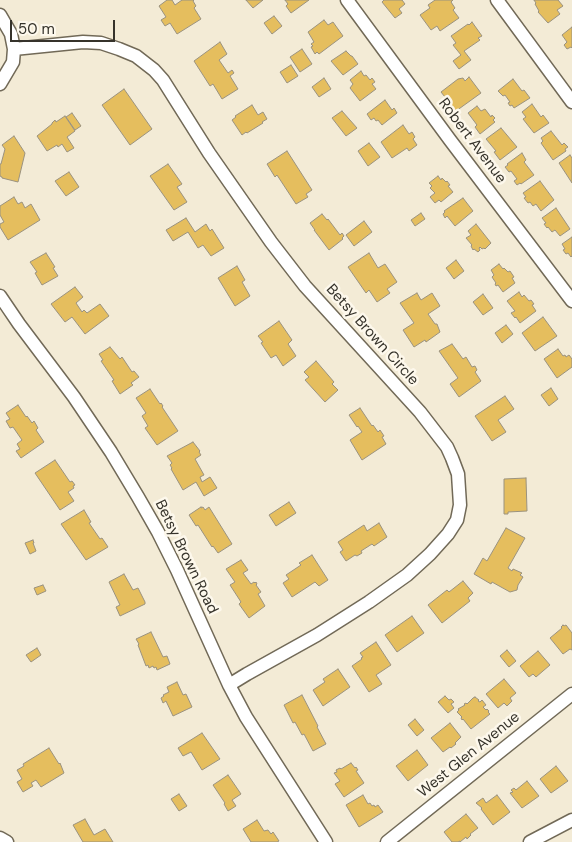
<!DOCTYPE html>
<style>
body{margin:0}
#map{position:relative;width:572px;height:842px;overflow:hidden;background:#f3ebd6;font-family:"DM Sans",sans-serif}
canvas{display:block}
.scale{position:absolute;left:10px;top:20px;width:105px;height:22px;box-sizing:border-box;border:2px solid #36332b;border-top:0;padding-left:6px;font-size:15px;line-height:18px;white-space:nowrap;color:#36332b;-webkit-text-stroke:4px #fdf8ec;paint-order:stroke}
</style>
<div id="map">
<canvas width="572" height="842"></canvas>
<div class="scale">50 m</div>
</div>
<script>
const ctx = document.querySelector('canvas').getContext('2d');
ctx.lineJoin = 'round';
function fill(path, color) { ctx.fillStyle = color; ctx.fill(path, 'evenodd'); }
const shape = rows => new Path2D(rows.map(r => 'M' + r).join(''));
function stroke(path, color, width, dash) { ctx.strokeStyle = color; ctx.lineWidth = width; ctx.lineCap = dash ? 'butt' : 'round'; ctx.setLineDash(dash || []); ctx.stroke(path); }
function drawText(font, color, halo, rows, align = 'center') {
  ctx.font = font + ' "DM Sans",sans-serif'; ctx.lineWidth = 5; ctx.setLineDash([]); ctx.textBaseline = 'middle'; ctx.strokeStyle = halo; ctx.fillStyle = color; for (const [text, x, y, turn = 0] of rows) {
    ctx.save(); ctx.translate(x, y); ctx.rotate((+turn || 0) * Math.PI / 180); ctx.textAlign = isNaN(turn) ? turn : align; if (halo) ctx.strokeText(text, 0, 0); ctx.fillText(text, 0, 0); ctx.restore();
  }
}
const building = shape([
 [167,0,172,0,175,5,182,0,194,0,193,1,196,6,194,8,201,19,177,34,170,23,165,26,161,20,166,17,159,6,167,0],
 [246,0,263,0,253,8,246,0],
 [285,0,309,0,291,13,286,6,288,4,285,0],
 [384,0,402,0,405,4,399,9,402,13,395,18,382,2,384,0],
 [435,0,453,0,451,2,455,8,453,10,459,18,440,31,437,26,431,30,420,15,430,8,428,5,435,0],
 [534,0,558,0,563,6,557,10,560,14,548,23,538,12,539,11,535,4,536,3,534,0],
 [274,16,282,26,272,34,264,23,274,16],
 [324,20,328,25,333,22,343,36,319,54,317,52,315,54,311,47,313,46,311,44,314,42,308,32,324,20],
 [472,22,482,36,478,38,480,40,464,51,471,60,459,69,453,61,461,55,453,45,456,43,451,36,468,24,469,25,472,22],
 [572,27,572,48,571,47,567,49,564,45,567,42,562,35,572,27],
 [220,42,227,54,219,60,228,73,232,70,234,73,230,76,238,89,222,99,213,84,210,86,194,61,220,42],
 [302,49,312,64,300,72,290,57,302,49],
 [346,51,351,56,352,56,358,64,343,75,331,61,346,51],
 [291,65,298,76,287,83,280,72,291,65],
 [361,71,364,76,366,75,370,80,372,78,375,82,372,84,376,89,360,101,350,88,353,84,350,80,361,71],
 [469,77,481,93,456,111,441,92,458,79,463,78,465,81,469,77],
 [324,78,331,89,319,97,312,87,324,78],
 [513,79,522,91,524,90,530,98,514,108,512,105,510,106,508,103,510,102,505,95,503,96,498,91,513,79],
 [124,89,152,129,130,145,102,105,124,89],
 [385,100,392,110,394,108,397,113,382,125,378,120,376,121,374,118,371,120,367,114,385,100],
 [532,104,541,117,543,115,549,123,534,133,523,119,526,117,522,112,532,104],
 [252,105,258,115,263,112,267,119,262,122,263,123,247,133,246,132,242,135,232,120,236,117,235,116,252,105],
 [477,106,481,111,485,109,491,117,492,115,495,118,493,120,495,122,480,134,475,127,477,125,468,113,477,106],
 [342,111,357,128,346,136,332,118,342,111],
 [72,113,81,126,75,130,66,117,72,113],
 [65,116,75,131,67,137,74,148,67,152,62,144,58,147,57,145,47,151,37,136,52,124,52,123,55,120,56,122,65,116],
 [403,125,409,134,412,132,415,137,413,139,417,145,409,151,407,148,392,158,381,142,403,125],
 [501,128,517,147,500,160,494,152,496,151,486,139,501,128],
 [551,131,562,145,564,143,568,147,565,149,566,151,553,160,541,143,543,141,541,138,551,131],
 [14,136,25,153,18,182,2,178,2,177,0,176,0,164,1,164,5,149,2,145,14,136],
 [369,143,380,157,368,166,358,151,369,143],
 [287,151,312,190,306,194,308,197,296,204,277,175,275,177,267,164,287,151],
 [522,153,526,160,524,162,534,175,521,184,520,183,517,185,514,181,517,179,511,171,509,172,505,167,508,165,507,164,522,153],
 [570,155,572,158,572,183,559,163,570,155],
 [168,164,182,184,177,187,187,202,174,210,150,176,168,164],
 [69,172,79,187,66,196,55,181,69,172],
 [438,176,441,180,442,178,446,182,447,181,450,185,448,186,453,192,441,202,439,200,435,203,430,197,435,193,430,188,432,186,429,183,438,176],
 [540,181,554,200,541,211,536,204,533,206,530,202,528,203,524,198,526,197,523,193,540,181],
 [14,197,18,204,22,202,25,208,31,204,40,220,8,240,0,227,0,224,4,222,0,215,0,206,14,197],
 [463,198,473,211,455,226,447,216,445,218,443,214,445,212,444,211,463,198],
 [556,208,570,229,560,236,555,230,552,232,548,227,547,228,544,224,546,223,542,218,556,208],
 [421,213,425,219,415,226,411,220,421,213],
 [322,214,327,220,328,219,340,235,342,233,344,236,342,238,343,239,329,250,314,230,315,230,310,223,322,214],
 [186,218,195,232,206,224,210,231,212,229,224,248,211,256,203,245,198,248,188,232,173,241,166,230,186,218],
 [364,221,372,232,354,246,346,235,364,221],
 [476,224,491,243,485,249,484,248,482,249,480,247,479,248,480,250,478,252,474,249,473,250,471,246,472,245,466,238,471,235,468,231,476,224],
 [572,237,572,256,571,257,568,253,566,254,563,250,565,249,562,244,572,237],
 [46,253,55,267,53,268,58,276,42,285,35,273,37,272,30,262,46,253],
 [369,253,378,268,385,264,397,282,387,289,390,293,377,302,369,290,366,293,348,267,369,253],
 [456,260,464,271,454,279,446,268,456,260],
 [499,264,503,269,504,268,508,272,510,271,514,277,512,278,515,283,503,292,498,285,496,286,495,284,496,283,492,277,494,275,491,270,499,264],
 [237,266,245,280,242,282,250,296,235,306,218,278,237,266],
 [75,287,83,297,76,303,82,312,84,310,87,313,100,304,109,316,85,334,72,317,65,322,51,304,75,287],
 [519,292,522,297,524,295,529,301,531,300,534,304,532,305,536,311,520,323,516,317,515,318,511,313,515,311,507,301,519,292],
 [417,293,421,300,432,293,440,306,428,314,435,324,437,324,440,332,426,342,425,340,414,347,403,330,414,323,400,303,417,293],
 [483,294,493,308,483,315,473,302,483,294],
 [543,317,557,336,535,351,522,333,543,317],
 [279,321,292,340,288,344,296,356,283,366,276,355,271,358,261,343,263,342,258,336,279,321],
 [506,325,513,334,502,343,495,333,506,325],
 [452,344,463,359,466,357,472,367,475,366,477,370,475,372,481,381,459,397,450,384,458,378,439,351,452,344],
 [110,347,120,359,122,357,132,372,134,371,139,377,131,383,133,385,120,394,112,381,114,380,101,361,103,360,99,354,110,347],
 [558,349,563,356,565,355,566,357,569,355,572,359,572,367,557,378,544,359,558,349],
 [316,361,334,382,332,384,338,390,325,402,305,380,309,377,304,372,316,361],
 [551,388,558,399,549,406,541,395,551,388],
 [150,389,160,404,161,403,163,406,162,407,178,431,157,445,145,428,148,426,142,416,146,413,136,398,150,389],
 [505,396,514,409,498,420,506,432,492,441,475,416,505,396],
 [18,405,26,417,27,416,32,423,34,421,38,428,36,430,44,442,21,458,16,451,20,449,17,444,22,440,13,427,10,428,6,421,10,419,6,413,18,405],
 [360,408,372,426,373,425,378,432,380,430,384,436,382,437,386,444,362,460,350,440,362,432,358,426,357,427,349,415,360,408],
 [193,442,200,451,199,452,201,455,195,459,204,475,200,477,202,482,210,477,217,488,204,496,196,482,183,490,171,469,172,468,170,465,172,463,167,456,193,442],
 [55,460,70,482,72,481,75,485,73,486,74,488,68,492,74,501,60,510,35,473,55,460],
 [526,478,527,511,508,512,508,514,504,514,504,479,526,478],
 [289,502,296,513,276,526,269,515,289,502],
 [201,507,201,508,203,507,205,510,209,507,232,544,218,553,213,546,212,547,198,525,196,526,189,515,201,507],
 [84,510,91,522,89,523,100,539,102,538,108,547,86,560,61,524,84,510],
 [379,523,387,537,374,546,372,544,361,551,362,553,357,556,355,555,346,561,340,552,343,550,338,542,364,525,367,531,379,523],
 [506,528,525,538,508,568,512,571,513,569,522,573,520,575,523,577,518,585,517,590,510,592,492,582,491,584,474,574,483,558,487,561,506,528],
 [33,540,34,543,33,543,36,551,30,554,25,543,33,540],
 [312,555,328,580,319,586,315,582,292,597,283,583,289,579,286,575,301,565,299,563,312,555],
 [241,560,248,570,243,573,251,584,254,582,255,583,256,582,257,584,256,585,261,592,258,594,265,606,249,618,239,604,241,602,230,585,235,582,226,569,241,560],
 [124,574,133,590,138,588,145,602,145,604,120,616,116,607,120,605,109,582,124,574],
 [463,581,473,593,468,598,470,601,442,623,428,605,447,590,449,592,463,581],
 [43,585,46,591,37,595,34,588,43,585],
 [412,616,424,633,397,652,385,635,412,616],
 [563,625,564,626,566,625,572,633,572,650,570,649,563,654,550,638,562,628,561,627,563,625],
 [151,632,163,657,167,656,170,664,157,670,156,667,154,668,153,666,149,668,148,665,146,666,138,645,139,644,136,639,151,632],
 [376,642,391,665,376,675,382,684,369,692,352,666,362,659,361,658,363,657,360,653,376,642],
 [37,648,41,655,31,662,26,655,37,648],
 [507,650,516,661,509,667,500,656,507,650],
 [538,651,550,665,536,677,533,674,529,677,520,666,538,651],
 [338,669,350,687,323,706,313,690,325,682,323,679,338,669],
 [504,679,516,693,510,698,512,701,507,706,504,703,498,708,486,694,504,679],
 [177,682,183,695,186,694,192,707,173,716,166,701,163,703,161,698,164,696,163,695,169,692,167,687,177,682],
 [302,695,318,726,317,727,326,744,313,751,304,734,302,735,295,722,293,723,284,705,302,695],
 [445,696,449,700,451,699,454,702,451,704,454,708,448,713,438,702,445,696],
 [475,697,479,700,478,701,480,702,482,700,486,705,483,707,486,710,487,709,489,711,488,712,490,714,471,729,463,719,462,720,461,718,462,717,457,712,459,710,458,709,465,705,464,704,466,703,467,704,473,698,475,697],
 [415,719,424,730,417,736,408,725,415,719],
 [450,723,461,737,455,743,456,744,451,748,450,747,443,752,431,738,450,723],
 [202,733,220,759,202,770,191,752,183,756,178,748,202,733],
 [49,748,59,764,60,763,64,773,41,787,36,780,31,783,33,786,23,792,17,782,22,779,17,770,24,766,23,764,49,748],
 [417,750,428,765,408,781,396,766,417,750],
 [351,763,355,768,356,767,358,770,356,771,364,783,344,797,335,784,340,781,334,773,337,772,336,770,340,768,341,769,351,763],
 [556,766,568,781,551,793,540,779,556,766],
 [228,775,241,794,232,800,236,806,228,811,224,804,225,803,213,785,228,775],
 [527,781,539,796,522,808,510,793,513,792,511,790,514,788,516,790,527,781],
 [179,794,187,806,179,811,171,799,179,794],
 [363,795,368,804,370,803,372,806,374,805,375,807,378,805,383,812,359,827,346,805,363,795],
 [497,795,510,812,493,825,481,809,482,808,476,803,483,798,486,803,497,795],
 [466,814,478,828,470,834,471,835,467,839,466,837,460,842,460,841,458,842,452,842,444,832,466,814],
 [85,819,94,835,105,829,113,842,83,842,73,825,85,819],
 [257,820,264,831,268,830,271,834,273,832,279,841,277,842,251,842,243,829,257,820]
]);
fill(building, '#e5be5e');
stroke(building, '#9a927f', 1);
const street = shape([
 [347,0,450,140,572,301],
 [497,0,572,102],
 [0,15,11,34,14,49,13,62,0,84],
 [14,49,83,42,101,43,119,49,136,56,154,70,163,80,209,153,271,242,305,286,420,412,447,447,452,458,458,474,460,505,457,520,448,534,430,554,407,575,369,602,317,635,247,674,229,685],
 [0,296,19,324,74,397,111,452,138,497,158,532,177,570,229,685,246,717,326,842],
 [0,838,7,842],
 [387,842,572,694],
 [530,842,572,820]
]);
stroke(street, '#716957', 15);
stroke(street, '#fff', 12);
drawText('15px', '#36332b', '#fdf8ec', [
 ["Robert Avenue",472,141,53],
 ["Betsy Brown Circle",372,335,48],
 ["Betsy Brown Road",186,557,64],
 ["West Glen Avenue",469,755,-39]
]);
</script>
